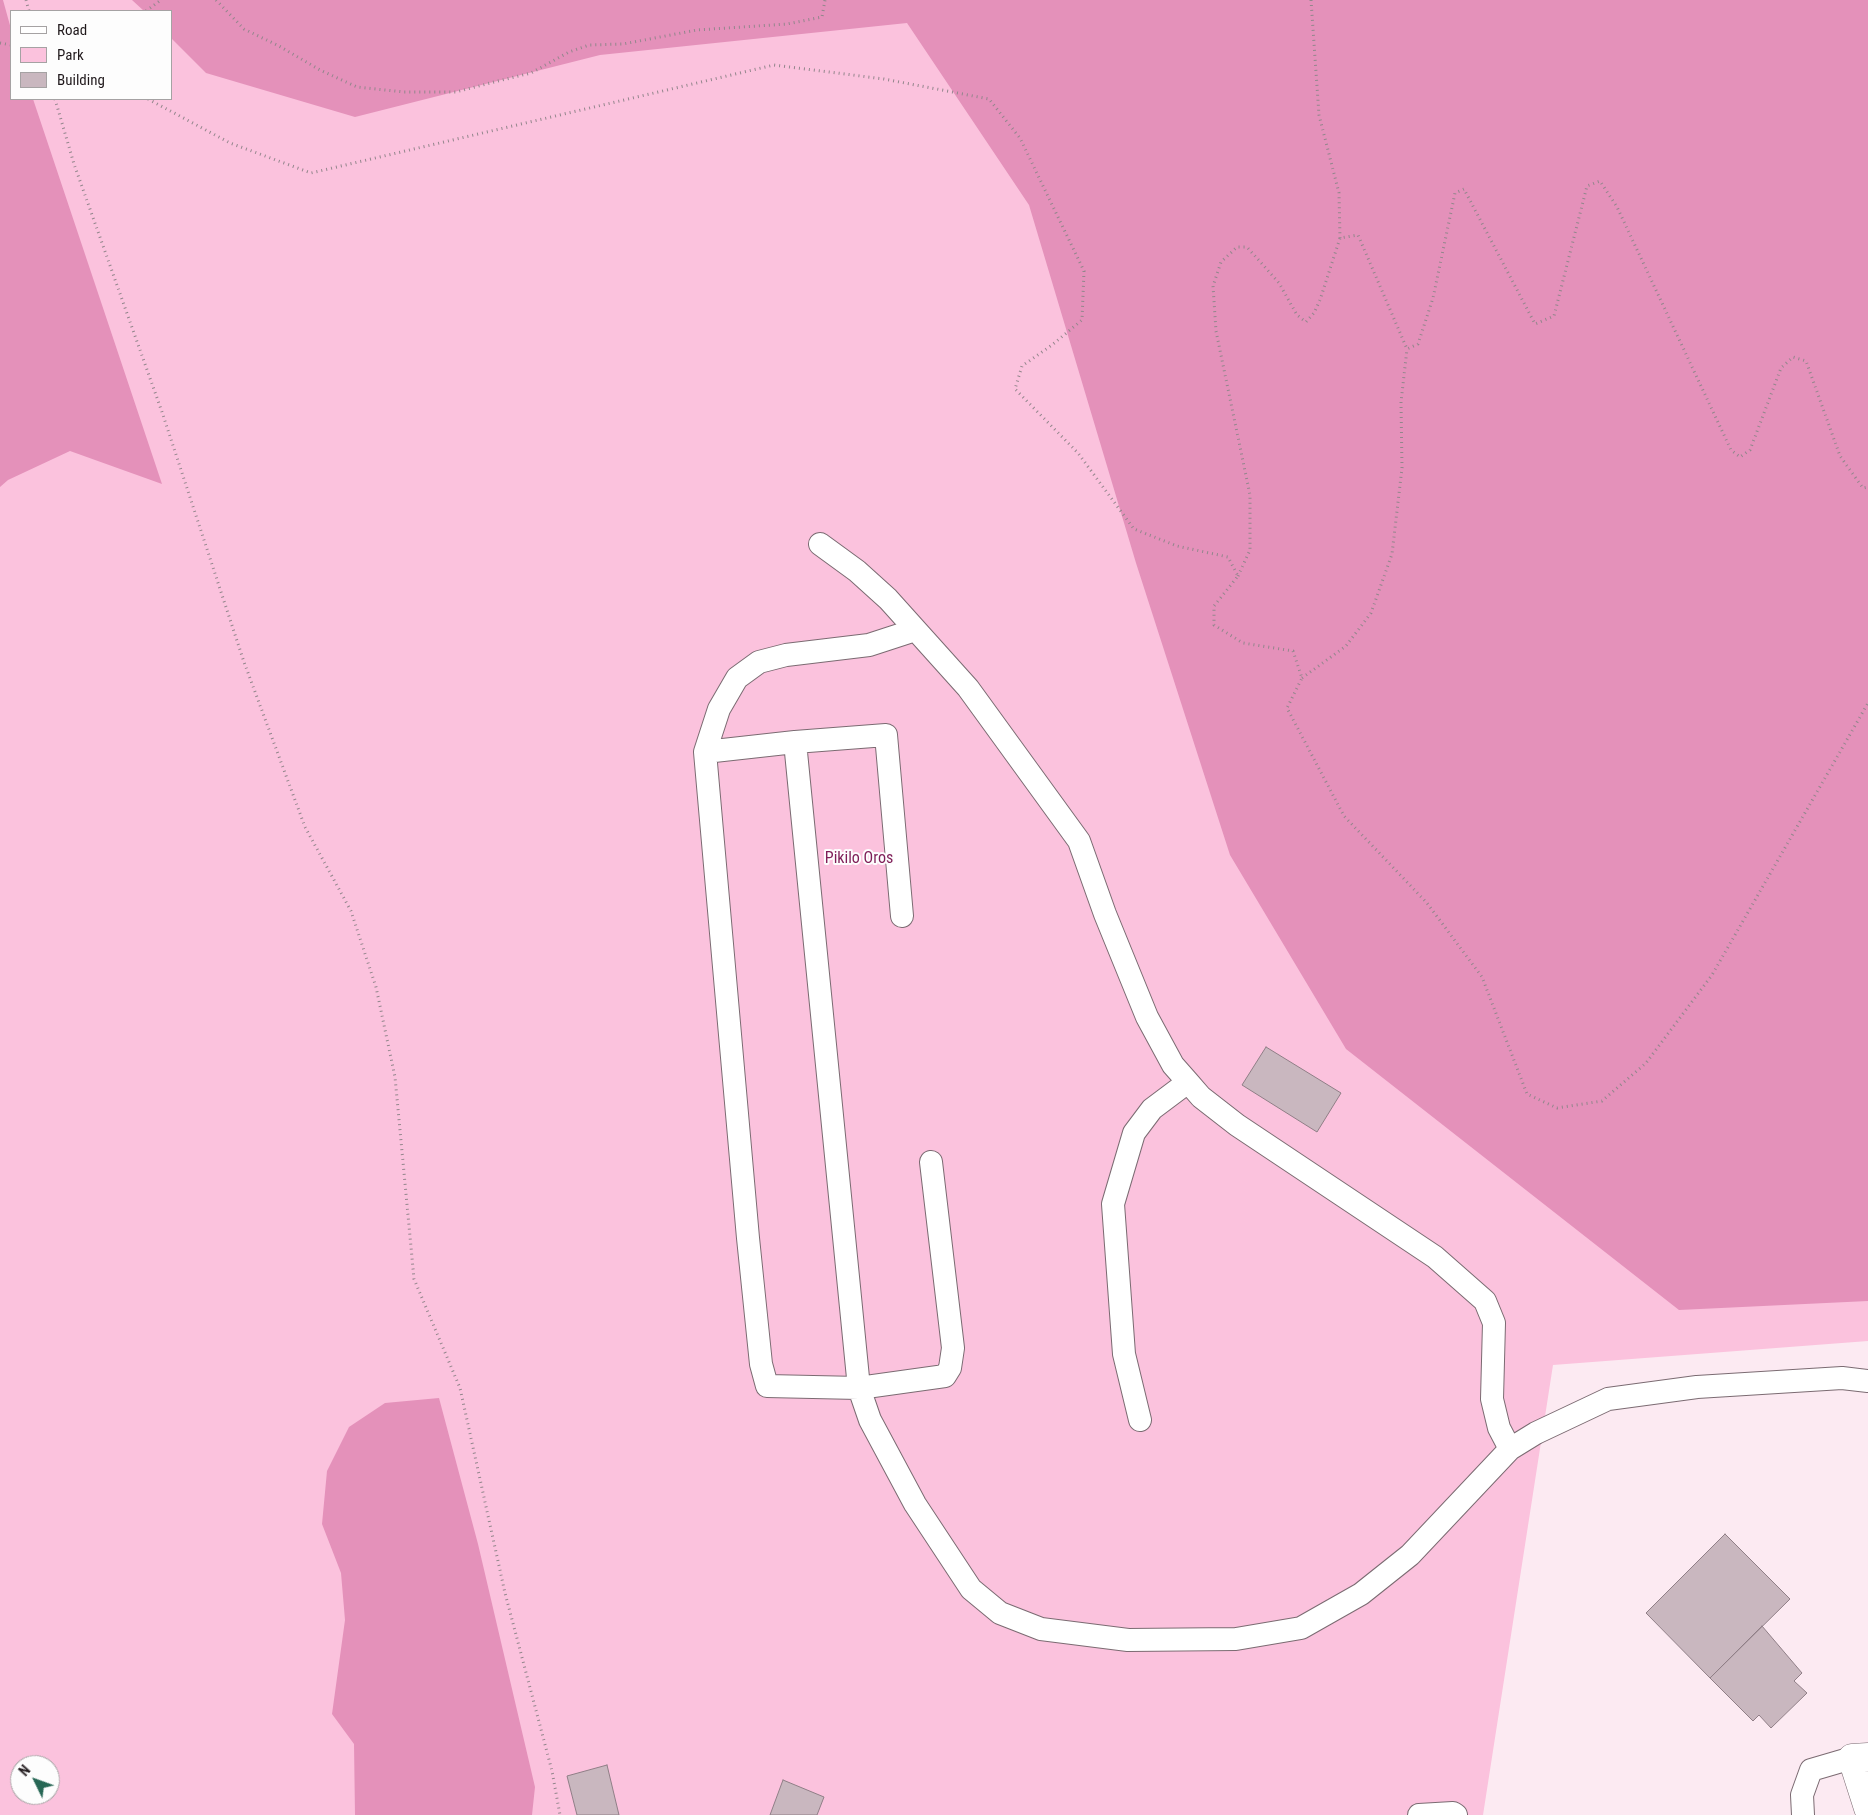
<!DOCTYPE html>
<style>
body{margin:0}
#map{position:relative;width:1868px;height:1815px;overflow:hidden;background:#fceaf2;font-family:"Roboto Condensed",sans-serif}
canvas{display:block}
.legend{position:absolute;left:10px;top:10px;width:162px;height:90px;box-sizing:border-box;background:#fdfdfd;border:1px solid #a5a2a3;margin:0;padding:6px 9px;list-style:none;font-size:15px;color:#20191c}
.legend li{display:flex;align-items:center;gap:10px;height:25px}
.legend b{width:25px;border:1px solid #a5a2a3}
.north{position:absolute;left:10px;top:1755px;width:50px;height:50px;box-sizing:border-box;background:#fdfdfd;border:1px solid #a5a2a3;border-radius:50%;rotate:312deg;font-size:14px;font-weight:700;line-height:20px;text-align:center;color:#20191c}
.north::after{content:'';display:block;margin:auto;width:18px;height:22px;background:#276755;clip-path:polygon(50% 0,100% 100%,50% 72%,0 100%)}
</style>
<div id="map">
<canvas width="1868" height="1815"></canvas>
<ul class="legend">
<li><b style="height:6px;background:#fff"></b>Road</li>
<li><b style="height:14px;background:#fbc2dd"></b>Park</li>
<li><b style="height:14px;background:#c9b7bf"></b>Building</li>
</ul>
<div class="north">N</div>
</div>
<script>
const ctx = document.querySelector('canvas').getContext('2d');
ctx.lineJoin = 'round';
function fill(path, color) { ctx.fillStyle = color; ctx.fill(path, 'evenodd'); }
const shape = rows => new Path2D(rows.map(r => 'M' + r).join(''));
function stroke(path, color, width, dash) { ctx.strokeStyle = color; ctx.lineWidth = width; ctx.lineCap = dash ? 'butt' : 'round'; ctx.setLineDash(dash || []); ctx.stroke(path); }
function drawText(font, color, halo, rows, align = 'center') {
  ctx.font = font + ' "Roboto Condensed",sans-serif'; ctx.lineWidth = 4; ctx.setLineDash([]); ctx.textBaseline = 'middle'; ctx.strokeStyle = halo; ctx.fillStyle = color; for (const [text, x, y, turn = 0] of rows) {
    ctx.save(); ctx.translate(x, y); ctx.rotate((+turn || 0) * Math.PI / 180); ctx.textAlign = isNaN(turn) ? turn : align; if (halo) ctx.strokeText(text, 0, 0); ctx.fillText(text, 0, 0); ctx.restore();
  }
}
fill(shape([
 [0,0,1868,0,1868,1341,1553,1365,1483,1815,0,1815],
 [11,11,171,11,171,99,11,99],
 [20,1765,50,1765,50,1795,20,1795]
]), '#fbc2dd');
fill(shape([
 [0,0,3,0,11,29,11,99,33,99,162,484,70,451,8,480,0,487],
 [132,0,1868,0,1868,1301,1679,1310,1346,1049,1230,855,1136,563,1029,205,907,23,600,55,355,117,206,73,171,38,171,11,144,11],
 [439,1398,478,1544,535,1787,532,1815,355,1815,354,1744,332,1714,345,1620,341,1573,322,1524,327,1471,349,1427,385,1403]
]), '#e491ba');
const building = shape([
 [1266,1047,1341,1093,1317,1132,1242,1085,1266,1047],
 [1725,1534,1790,1599,1710,1678,1646,1613,1725,1534],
 [1762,1626,1802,1673,1794,1681,1807,1693,1771,1728,1759,1715,1753,1721,1710,1678,1762,1626],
 [607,1765,619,1815,577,1815,567,1776,607,1765],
 [783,1780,824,1797,817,1815,770,1815,783,1780]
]);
fill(building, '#c9b7bf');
stroke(building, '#907f87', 1);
const lane = shape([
 [820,544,857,571,888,599,968,688,1079,841,1105,914,1147,1017,1173,1065,1188,1082,1201,1097,1237,1125,1435,1257,1485,1301,1494,1323,1492,1399,1499,1428,1510,1449],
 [915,630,869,645,786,655,759,662,737,678,719,709,705,752,748,1238,761,1364,767,1386,859,1388,945,1376,950,1368,953,1348,931,1162],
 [795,742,859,1388,870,1420,915,1504,971,1589,1000,1613,1041,1629,1128,1640,1236,1639,1301,1628,1361,1594,1410,1555,1510,1449,1536,1433,1608,1399,1697,1387,1842,1378,1868,1381],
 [705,752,795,742,886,735,902,916],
 [1140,1420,1124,1354,1113,1204,1134,1133,1152,1109,1188,1082],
 [1419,1815,1453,1813,1456,1815],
 [1803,1815,1802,1795,1811,1770,1852,1758]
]);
const street = shape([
 [1868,1757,1852,1758,1868,1808]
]);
stroke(lane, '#7b6b72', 24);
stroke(street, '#7b6b72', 29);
stroke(shape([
 [26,0,29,11],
 [216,0,244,29,279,46,320,70,357,87,404,92,456,92,498,81,531,73,569,52,589,45,623,44,697,30,787,24,822,17,825,0],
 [1311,0,1319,115,1339,193,1340,238],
 [146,11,161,0],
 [0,43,11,45],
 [55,99,74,164,162,412,244,662,305,827,351,911,376,987,395,1077,414,1279,460,1388,505,1593,552,1771,560,1815],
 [148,99,230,143,311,173,774,65,884,79,989,99,1020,138,1084,271,1082,320,1052,345,1022,366,1015,389,1078,453,1134,529,1177,546,1228,557,1238,576,1214,606,1214,625,1243,643,1293,651,1302,678,1287,708,1344,816,1427,903,1482,977,1527,1094,1557,1108,1602,1101,1646,1063,1712,975,1868,703],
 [1238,576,1250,550,1250,495,1216,331,1213,286,1221,262,1237,247,1247,247,1279,283,1297,315,1306,322,1314,313,1320,300,1340,238,1358,235,1407,349,1418,344,1433,298,1455,193,1464,189,1535,324,1554,316,1587,186,1600,181,1617,207,1731,450,1740,457,1750,450,1781,368,1793,357,1806,361,1840,456,1863,488,1868,487],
 [1302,678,1346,646,1371,613,1392,554,1402,468,1401,402,1407,349]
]), '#93868c', 3, [1, 4]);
stroke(lane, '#fff', 22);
stroke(street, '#fff', 28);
drawText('16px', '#7f1e58', '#fdfdfd', [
 ["Pikilo Oros",859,859]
]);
</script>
